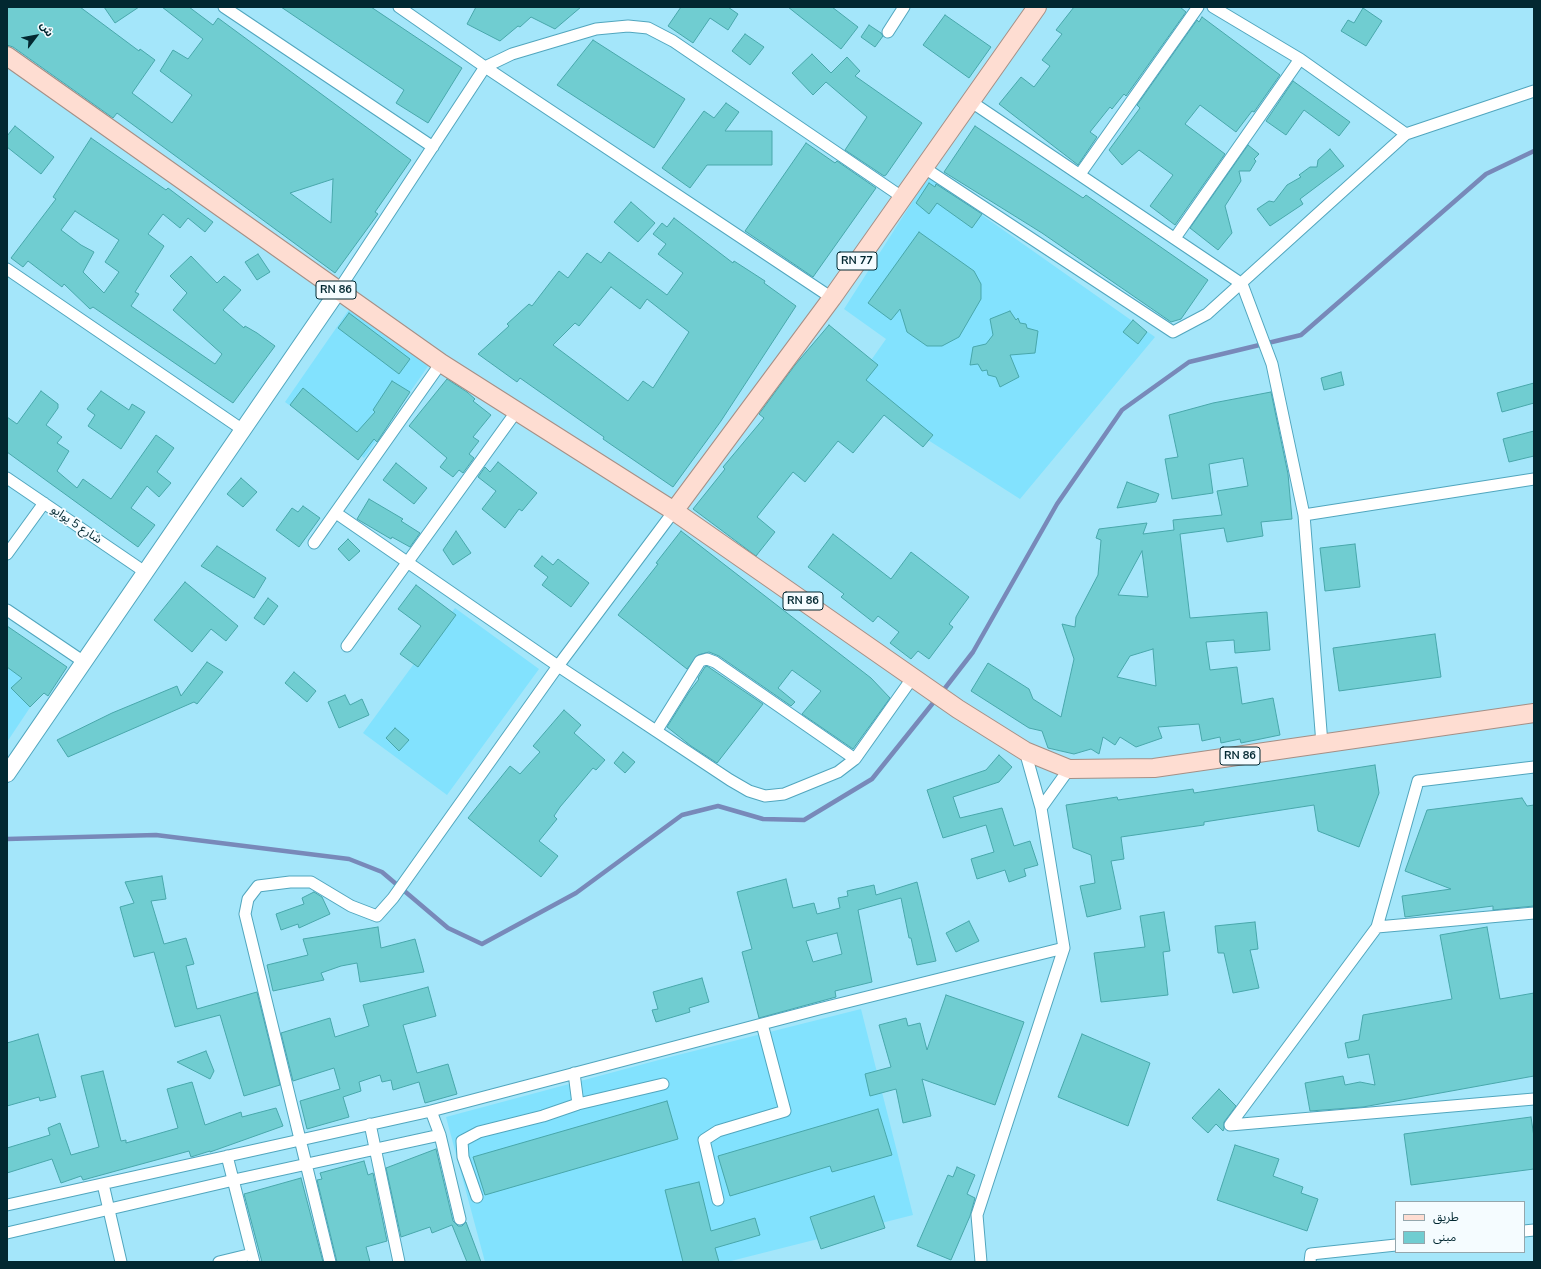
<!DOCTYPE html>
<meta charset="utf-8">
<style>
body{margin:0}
#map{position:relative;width:1541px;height:1269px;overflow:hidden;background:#a4e6fa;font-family:"Nunito Sans","Noto Sans Arabic",sans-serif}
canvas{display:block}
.frame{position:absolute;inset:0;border:8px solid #022831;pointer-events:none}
.legend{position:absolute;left:1395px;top:1201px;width:130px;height:52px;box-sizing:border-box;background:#f5fcff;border:1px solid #94a7ad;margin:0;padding:5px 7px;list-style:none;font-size:12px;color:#022831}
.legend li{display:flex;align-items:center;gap:8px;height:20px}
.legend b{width:20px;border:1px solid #94a7ad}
.north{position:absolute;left:16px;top:16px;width:40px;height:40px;-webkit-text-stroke:3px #f5fcff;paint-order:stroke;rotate:58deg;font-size:11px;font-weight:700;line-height:16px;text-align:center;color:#022831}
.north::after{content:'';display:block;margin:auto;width:14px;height:18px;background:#022831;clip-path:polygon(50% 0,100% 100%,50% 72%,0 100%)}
</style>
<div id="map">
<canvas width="1541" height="1269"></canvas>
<div class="frame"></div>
<ul class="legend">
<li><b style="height:5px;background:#feddd2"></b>طريق</li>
<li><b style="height:11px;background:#70cdd1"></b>مبنى</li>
</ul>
<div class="north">ش</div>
</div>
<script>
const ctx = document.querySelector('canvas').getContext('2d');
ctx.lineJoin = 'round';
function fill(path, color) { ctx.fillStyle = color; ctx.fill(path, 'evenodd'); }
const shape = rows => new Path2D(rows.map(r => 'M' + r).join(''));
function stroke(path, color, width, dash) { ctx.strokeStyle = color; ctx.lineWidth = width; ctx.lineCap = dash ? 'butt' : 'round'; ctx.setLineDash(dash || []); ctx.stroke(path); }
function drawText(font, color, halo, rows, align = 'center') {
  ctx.font = font + ' "Nunito Sans","Noto Sans Arabic",sans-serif'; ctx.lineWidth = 3.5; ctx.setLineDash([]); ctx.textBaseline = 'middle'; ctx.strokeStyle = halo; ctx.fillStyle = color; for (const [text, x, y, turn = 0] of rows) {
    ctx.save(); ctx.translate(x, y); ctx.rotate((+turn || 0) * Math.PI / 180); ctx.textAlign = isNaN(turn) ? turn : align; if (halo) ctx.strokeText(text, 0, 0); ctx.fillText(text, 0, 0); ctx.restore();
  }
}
fill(shape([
 [928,177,1155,337,1020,499,850,390,886,339,844,309],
 [350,308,431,362,364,458,285,402],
 [455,608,539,669,447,795,363,733],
 [7,667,41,691,7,742],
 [861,1009,913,1215,727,1262,485,1262,446,1117,670,1057]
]), '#82e2fe');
stroke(shape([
 [942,692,973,652,1057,504,1122,410,1189,362,1301,335,1486,174,1534,151],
 [7,839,156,835,349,859,382,872,448,928,482,944,576,893,682,815,718,806,763,819,804,820,872,779,937,698]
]), '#7889b9', 4.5);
const building = shape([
 [7,7,80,7,139,51,140,49,155,60,132,93,172,123,192,95,160,71,173,50,188,59,203,39,162,7,189,7,213,25,218,18,411,160,375,212,378,214,335,273,117,113,113,118,13,47,7,45,7,7],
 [333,179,331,223,290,193,333,179],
 [104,7,139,7,115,23,104,7],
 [281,7,371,7,462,68,428,123,396,103,404,90,281,7],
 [476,7,581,7,555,29,531,17,520,27,518,26,500,41,467,24,476,7],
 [681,7,728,7,738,14,728,30,710,18,693,43,668,26,681,7],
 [788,7,832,7,858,27,841,49,788,7],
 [1074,7,1180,7,1186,12,1126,96,1124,94,1112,109,1110,107,1090,132,1097,137,1078,165,999,104,1021,77,1034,87,1050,66,1042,60,1062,34,1056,30,1074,7],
 [1363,8,1382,21,1366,46,1341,31,1348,20,1354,23,1363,8],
 [945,15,991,47,969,78,923,45,945,15],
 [1202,17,1280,75,1254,112,1252,111,1236,132,1200,105,1185,124,1225,154,1175,225,1150,206,1173,175,1139,150,1122,165,1109,150,1140,108,1137,105,1197,20,1199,22,1202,17],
 [869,25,881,33,883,36,875,47,861,37,869,25],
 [745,34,764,47,750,65,732,51,745,34],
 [593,40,685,99,654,148,557,85,593,40],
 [812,54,831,73,847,57,860,71,855,76,922,123,886,175,884,176,845,150,867,117,826,82,813,95,792,73,812,54],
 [1293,81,1350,122,1339,136,1304,110,1286,135,1266,121,1293,81],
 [726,103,739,112,725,131,772,131,772,165,707,165,690,188,662,168,704,111,714,118,726,103],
 [15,126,54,157,41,174,7,147,7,136,15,126],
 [975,126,1083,198,1086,195,1208,280,1181,319,1171,322,1042,233,944,172,975,126],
 [91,138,166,190,168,188,213,222,205,232,188,218,180,228,163,214,148,234,164,246,135,292,139,294,131,306,215,364,222,354,173,310,187,293,170,276,191,256,217,283,224,276,241,290,223,310,244,328,245,326,257,333,275,346,233,403,93,307,90,309,64,284,62,287,28,261,23,267,11,258,56,199,53,197,91,138],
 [75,211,119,240,105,262,119,272,104,293,83,272,94,252,81,245,61,230,75,211],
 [806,143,835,163,837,161,876,188,813,277,745,231,806,143],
 [1248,145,1259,154,1254,159,1256,161,1250,171,1239,171,1241,181,1225,206,1232,233,1218,250,1190,228,1248,145],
 [1330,149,1344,166,1300,199,1303,204,1270,226,1257,209,1269,201,1274,202,1287,185,1301,177,1299,175,1310,167,1317,167,1318,160,1330,149],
 [929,183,935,187,936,184,982,214,972,228,937,203,929,214,916,203,929,183],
 [631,202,655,223,638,242,614,222,631,202],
 [674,218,733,263,734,261,765,281,764,283,796,306,721,421,673,487,603,439,604,437,520,378,517,382,478,354,509,326,507,324,529,304,532,306,559,271,568,278,587,253,601,263,609,252,667,295,683,273,658,254,666,244,653,234,662,223,667,227,674,218],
 [611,287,640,309,647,299,689,332,653,388,643,381,628,401,553,345,575,323,579,326,611,287],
 [919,232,974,271,981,284,981,299,959,337,942,346,927,346,907,332,900,309,891,320,868,303,919,232],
 [258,254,270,272,257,280,245,262,258,254],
 [1010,311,1016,320,1018,318,1020,323,1026,324,1027,328,1038,331,1035,353,1010,355,1019,377,1000,387,996,377,988,375,987,370,982,371,978,364,970,365,973,347,986,344,993,335,990,319,1010,311],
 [349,313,410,359,399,374,338,328,349,313],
 [1133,320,1147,332,1138,344,1123,332,1133,320],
 [829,325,878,365,866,380,933,435,923,447,884,415,853,453,838,441,805,482,793,472,757,517,775,532,756,556,693,509,725,469,723,467,764,418,759,414,795,365,829,325],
 [1341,372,1344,385,1324,390,1321,378,1341,372],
 [447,379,467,392,475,399,473,401,491,415,473,437,479,441,469,454,474,458,463,473,459,470,453,477,440,467,447,458,409,426,447,379],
 [392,381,410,392,377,442,374,439,358,460,290,405,303,388,357,432,375,412,373,410,392,381],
 [1534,383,1534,403,1502,412,1497,393,1534,383],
 [41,391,58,404,58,408,46,425,62,437,57,443,69,451,57,471,77,488,83,479,111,499,156,435,174,448,157,472,171,483,159,497,147,486,131,508,155,525,138,547,7,452,7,417,17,424,41,391],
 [101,391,129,410,132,404,145,412,121,449,88,426,95,415,87,409,101,391],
 [1271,392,1288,474,1292,519,1261,522,1263,536,1227,542,1224,528,1180,534,1190,618,1267,612,1270,650,1235,653,1234,640,1206,642,1210,670,1237,667,1242,704,1273,698,1280,735,1241,743,1240,739,1221,743,1220,737,1202,741,1199,724,1158,727,1162,738,1136,747,1120,737,1115,745,1103,737,1099,754,1091,749,1074,754,1048,748,1042,731,1029,728,971,691,988,663,1029,689,1033,699,1061,717,1074,659,1062,624,1075,627,1076,617,1098,575,1101,540,1096,538,1099,529,1147,523,1143,534,1174,530,1173,520,1222,515,1217,491,1248,486,1243,458,1209,464,1213,493,1172,499,1165,459,1178,457,1169,415,1213,403,1271,392],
 [1142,551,1148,597,1118,595,1142,551],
 [1153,649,1156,686,1117,677,1130,656,1153,649],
 [1534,431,1534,456,1509,462,1503,439,1534,431],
 [498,462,537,493,522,511,519,509,505,528,482,509,496,491,478,477,485,467,490,472,498,462],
 [396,463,427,488,414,504,383,480,396,463],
 [241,478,257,492,243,507,227,494,241,478],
 [1127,482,1159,494,1156,502,1117,508,1127,482],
 [369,499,403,519,401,521,420,533,410,547,392,537,391,539,357,519,369,499],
 [303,506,320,518,299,547,276,530,292,508,298,512,303,506],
 [456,531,471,553,453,565,443,550,456,531],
 [681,531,871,678,890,698,853,749,802,714,821,691,792,670,778,688,795,702,791,706,719,656,709,652,698,655,687,669,618,615,658,564,656,563,681,531],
 [833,534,891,579,911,552,969,597,949,624,953,627,929,659,918,651,911,659,890,643,899,632,878,616,873,622,841,597,844,594,808,567,833,534],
 [348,539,360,551,349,561,338,549,348,539],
 [1355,544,1360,587,1325,591,1320,548,1355,544],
 [217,546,266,578,254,598,201,566,217,546],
 [542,556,553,565,558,559,589,583,571,607,542,585,548,577,534,566,542,556],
 [185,582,238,626,226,641,211,629,192,652,154,620,185,582],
 [416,585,456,615,418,667,400,654,421,626,398,609,416,585],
 [268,598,278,606,264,625,254,618,268,598],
 [7,626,67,667,48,696,44,693,30,707,11,688,22,678,7,667,7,626],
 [1435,634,1441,677,1339,691,1333,648,1435,634],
 [207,662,223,672,197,704,194,702,68,757,57,740,112,713,177,686,181,696,207,662],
 [707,666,763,704,717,763,691,746,667,727,689,692,699,679,698,678,705,667,707,666],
 [294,672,316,691,307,702,285,683,294,672],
 [345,695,350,705,362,699,369,715,339,728,328,702,345,695],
 [564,710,581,725,574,733,605,760,596,770,593,768,560,807,554,816,557,819,539,841,558,856,541,877,468,818,510,766,520,774,540,752,533,746,564,710],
 [395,728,409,740,399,751,386,738,395,728],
 [623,752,635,762,625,773,614,763,623,752],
 [999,755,1012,767,999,782,953,797,960,818,1002,808,1014,846,1030,841,1038,865,1024,869,1026,876,1009,882,1005,870,977,879,971,859,994,852,986,825,943,838,927,790,986,770,999,755],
 [1375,765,1379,793,1359,847,1318,831,1314,805,1204,822,1204,825,1121,837,1124,859,1111,861,1121,909,1087,917,1080,886,1095,883,1091,855,1073,848,1066,805,1117,797,1118,800,1193,789,1194,793,1375,765],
 [1522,798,1527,806,1534,805,1534,906,1493,910,1493,906,1405,917,1402,896,1451,889,1405,871,1427,810,1522,798],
 [162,876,166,899,151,901,164,944,186,938,194,964,186,966,197,1009,257,992,280,1085,244,1096,220,1015,175,1027,154,952,134,957,120,907,134,903,125,882,162,876],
 [786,879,793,908,814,903,817,914,840,908,838,898,848,896,847,891,874,885,876,895,917,882,936,961,917,965,911,938,909,938,901,898,858,910,872,982,835,991,836,997,759,1018,742,952,752,949,737,892,786,879],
 [837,933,842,954,813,962,806,941,837,933],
 [314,892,322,897,330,914,299,928,298,924,281,930,276,914,304,904,302,898,314,892],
 [1164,912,1170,951,1163,952,1168,995,1101,1002,1094,953,1145,947,1140,916,1164,912],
 [969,921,979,941,956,952,946,933,969,921],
 [1255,922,1258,949,1250,950,1259,988,1233,993,1224,953,1218,953,1215,926,1255,922],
 [378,927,381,948,415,939,424,972,360,982,357,963,341,966,321,973,324,980,273,991,267,965,308,955,303,939,378,927],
 [1487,927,1500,999,1534,993,1534,1076,1363,1107,1310,1111,1305,1083,1343,1076,1345,1085,1360,1082,1375,1085,1369,1054,1348,1058,1345,1043,1359,1040,1363,1015,1452,999,1440,935,1487,927],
 [702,978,709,1002,689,1008,690,1012,656,1022,652,1010,658,1009,653,992,702,978],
 [428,987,436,1016,403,1025,417,1073,448,1064,457,1094,425,1103,419,1082,393,1090,391,1080,382,1082,380,1075,359,1082,361,1091,343,1097,349,1117,307,1129,300,1101,340,1089,334,1068,293,1081,281,1033,330,1018,335,1037,369,1026,363,1005,428,987],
 [946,995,1024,1022,995,1105,922,1079,931,1116,903,1123,896,1089,870,1096,865,1074,891,1067,879,1025,906,1018,908,1026,920,1023,927,1050,946,995],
 [38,1034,56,1097,40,1101,39,1097,7,1106,7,1043,38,1034],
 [1082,1034,1150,1063,1128,1126,1058,1097,1082,1034],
 [206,1051,214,1071,210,1079,177,1062,206,1051],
 [103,1071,121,1141,126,1140,126,1143,178,1128,167,1089,192,1082,205,1125,241,1112,242,1117,276,1108,283,1126,210,1152,210,1151,191,1157,189,1151,83,1180,81,1176,61,1183,52,1159,7,1173,7,1148,50,1135,48,1128,60,1123,71,1155,99,1147,81,1076,103,1071],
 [1219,1089,1236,1106,1224,1122,1224,1129,1223,1131,1216,1124,1208,1133,1192,1118,1219,1089],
 [667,1101,678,1139,485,1195,473,1157,667,1101],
 [878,1109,892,1155,832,1172,830,1166,730,1196,718,1156,878,1109],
 [1531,1117,1534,1137,1534,1169,1411,1185,1404,1134,1531,1117],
 [1235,1145,1279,1159,1273,1176,1303,1187,1301,1193,1318,1199,1307,1231,1217,1200,1235,1145],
 [436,1149,453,1221,458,1226,462,1226,466,1222,481,1262,467,1262,452,1225,432,1233,430,1227,401,1237,386,1168,436,1149],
 [364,1161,368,1175,373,1173,387,1241,366,1247,370,1262,337,1262,317,1180,322,1179,320,1173,364,1161],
 [957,1167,975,1175,967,1194,975,1198,970,1216,951,1260,917,1246,948,1175,953,1177,957,1167],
 [301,1178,323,1262,262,1262,244,1194,301,1178],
 [699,1182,711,1231,755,1218,760,1235,715,1248,719,1262,683,1262,665,1190,699,1182],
 [874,1196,885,1228,821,1249,810,1217,874,1196]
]);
fill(building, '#70cdd1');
stroke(building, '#48a7ab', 1);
const street = shape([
 [224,7,433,147],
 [399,7,485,67,832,298],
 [1213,7,1300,59,1406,134],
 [888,32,904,7],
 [970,101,1242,284,1272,364,1304,515,1322,744],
 [923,167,1173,332,1207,314,1406,134,1534,91],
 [1080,174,1198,7],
 [1175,238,1300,59],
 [7,269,243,430],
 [338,291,485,67,512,54,596,29,628,26,648,28,673,41,902,197],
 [7,478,145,572],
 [336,513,558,666,730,780,749,791,765,796,784,794,838,772,855,759],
 [1304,515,1534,479],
 [314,543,441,363],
 [7,554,44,503],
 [7,610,84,662],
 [347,646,516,412],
 [657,730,700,661,707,659,715,662,855,759,913,677],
 [1041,808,1069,769],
 [1377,927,1534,913],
 [578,1104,663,1084],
 [431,1111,440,1135,460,1219],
 [370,1124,399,1262],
 [1230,1125,1377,927,1418,781,1534,767],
 [1230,1125,1534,1099],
 [227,1156,254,1262],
 [103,1184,121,1262],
 [477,1197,463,1157,462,1141,479,1132,543,1116,578,1104,574,1073],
 [718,1200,704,1140,718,1131,785,1111,762,1024],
 [7,1205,431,1111,819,1009,1064,948,1041,808,1025,751],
 [1524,1231,1534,1230],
 [7,1233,234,1180,440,1135],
 [219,1262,252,1254],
 [330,1262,245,914,248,899,258,886,290,882,311,882,351,906,377,916,393,898,558,666,674,511],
 [981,1262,977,1215,1064,948],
 [1310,1262,1311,1254,1396,1245]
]);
const secondary = shape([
 [7,774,338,291]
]);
const primary = shape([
 [7,56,441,363,674,511,958,709,1025,751,1069,769,1154,768,1534,713],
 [674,511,832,298,1037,7]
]);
stroke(street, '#51a6be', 13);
stroke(secondary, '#51a6be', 18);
stroke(primary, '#a58f86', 20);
stroke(street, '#fff', 11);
stroke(secondary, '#fff', 16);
stroke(primary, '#feddd2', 18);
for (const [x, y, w] of [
 [857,261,40],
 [336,290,40],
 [803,601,40],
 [1240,756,40]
]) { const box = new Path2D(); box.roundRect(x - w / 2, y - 9, w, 18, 3); ctx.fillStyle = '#f5fcff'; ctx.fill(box); stroke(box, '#022831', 1); }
drawText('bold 11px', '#022831', null, [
 ["RN 77",857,261],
 ["RN 86",336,290],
 ["RN 86",803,601],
 ["RN 86",1240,756]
]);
drawText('12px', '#022831', '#f5fcff', [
 ["شارع 5 يوايو",76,525,34]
]);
</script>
